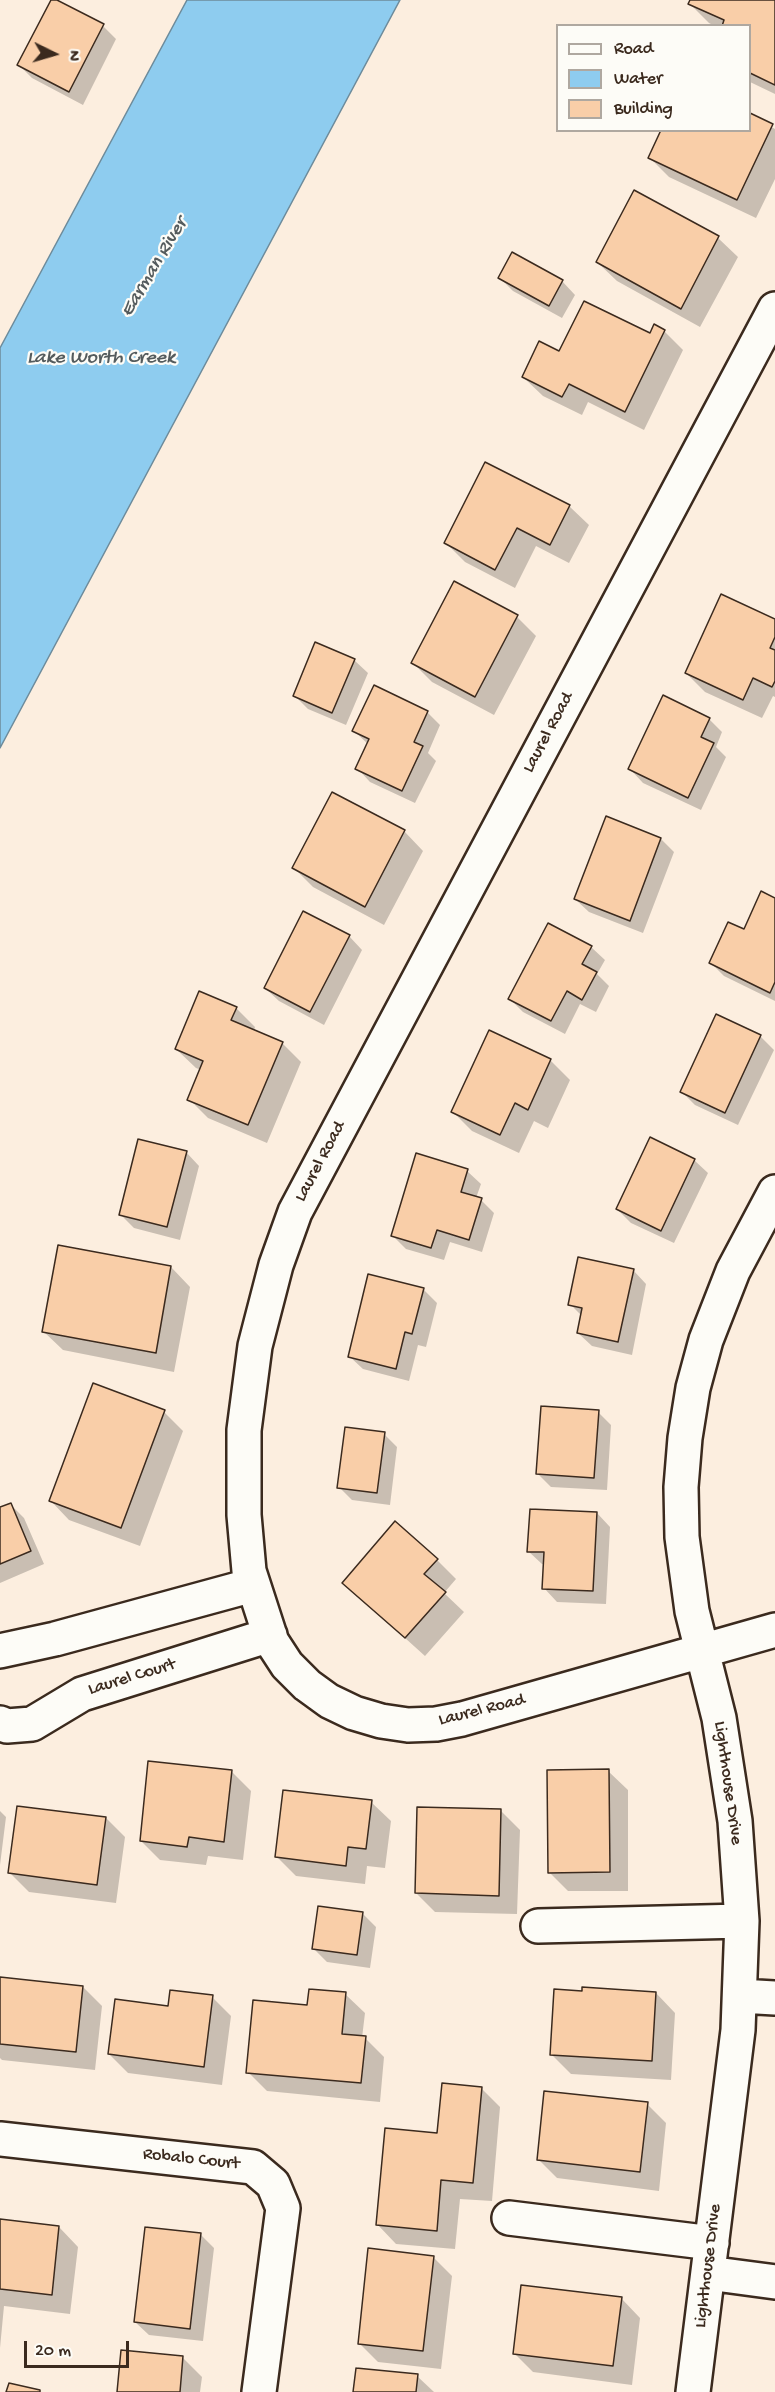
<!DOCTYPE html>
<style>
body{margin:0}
#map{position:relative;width:775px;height:2392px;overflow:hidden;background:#fceedf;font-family:"Gochi Hand",sans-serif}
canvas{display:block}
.legend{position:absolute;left:556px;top:24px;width:195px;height:108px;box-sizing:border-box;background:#fdfcf7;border:2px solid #afa8a0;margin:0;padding:8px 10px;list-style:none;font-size:18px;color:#3b2a1e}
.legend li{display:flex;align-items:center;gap:12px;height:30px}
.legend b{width:30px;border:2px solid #afa8a0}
.north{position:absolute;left:24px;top:24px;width:60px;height:60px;-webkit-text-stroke:4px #fdfcf7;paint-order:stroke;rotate:95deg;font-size:16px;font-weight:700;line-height:24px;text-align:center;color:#3b2a1e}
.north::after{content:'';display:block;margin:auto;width:21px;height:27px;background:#3b2a1e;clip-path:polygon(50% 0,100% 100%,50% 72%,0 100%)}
.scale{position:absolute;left:24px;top:2341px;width:105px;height:27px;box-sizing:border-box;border:3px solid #3b2a1e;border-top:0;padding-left:8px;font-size:18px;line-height:21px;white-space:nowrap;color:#3b2a1e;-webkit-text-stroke:4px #fdfcf7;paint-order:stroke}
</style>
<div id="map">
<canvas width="775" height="2392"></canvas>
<ul class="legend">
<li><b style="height:8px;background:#fdfcf7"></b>Road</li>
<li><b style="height:16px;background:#8eccef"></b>Water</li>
<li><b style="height:16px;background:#f9cea8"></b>Building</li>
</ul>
<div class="north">N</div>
<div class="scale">20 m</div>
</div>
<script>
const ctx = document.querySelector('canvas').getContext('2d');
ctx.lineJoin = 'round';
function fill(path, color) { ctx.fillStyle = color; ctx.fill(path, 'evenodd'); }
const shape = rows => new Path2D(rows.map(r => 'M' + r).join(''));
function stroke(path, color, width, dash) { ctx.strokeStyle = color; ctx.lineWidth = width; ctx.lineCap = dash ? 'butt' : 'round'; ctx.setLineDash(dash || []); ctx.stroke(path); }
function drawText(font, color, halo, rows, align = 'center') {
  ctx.font = font + ' "Gochi Hand",sans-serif'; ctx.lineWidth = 4.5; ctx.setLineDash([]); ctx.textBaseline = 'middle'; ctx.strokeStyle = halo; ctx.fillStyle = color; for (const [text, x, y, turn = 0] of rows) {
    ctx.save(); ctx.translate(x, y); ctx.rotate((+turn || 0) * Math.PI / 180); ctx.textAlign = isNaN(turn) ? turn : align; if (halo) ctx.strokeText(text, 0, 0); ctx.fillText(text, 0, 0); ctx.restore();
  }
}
const water = shape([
 [187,0,400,0,0,748,0,348,187,0]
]);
fill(water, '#8eccef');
stroke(water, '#6d8b9b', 1.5);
fill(shape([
 [53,0,103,26,116,39,83,105,32,78,19,65],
 [692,0,775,0,775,94,750,82,750,26,715,26,709,23,690,4],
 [750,115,775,129,775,179,756,218,669,177,650,158,750,130],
 [635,192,718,238,738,257,700,327,617,281,597,262],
 [500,278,562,281,575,295,562,318,513,291],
 [664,331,683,350,644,430,588,402,582,415,543,396,523,377,559,353,651,335],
 [569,506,589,525,569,563,536,546,515,588,465,562,446,543],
 [455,583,517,617,536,636,494,715,432,682,413,663],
 [775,621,775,697,773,696,762,718,705,692,686,673],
 [354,660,368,673,346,725,308,709,295,696],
 [427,712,440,725,428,753,436,761,415,803,370,782,357,768,368,744,354,731],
 [709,719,722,732,716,747,726,757,701,810,643,783,630,769],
 [404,831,423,851,384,925,313,887,294,868],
 [661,839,674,852,643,933,589,912,575,899],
 [775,899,775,1001,724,976,711,963],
 [349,936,362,950,324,1025,279,1001,265,988],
 [591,947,605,960,597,974,609,986,596,1012,580,1004,565,1034,523,1012,510,999],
 [236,1008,255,1027,254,1031,282,1043,301,1062,267,1143,208,1118,189,1099,201,1070,196,1068,176,1049],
 [490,1032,551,1061,570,1080,548,1128,534,1121,519,1153,472,1131,453,1112],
 [760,1036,774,1050,738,1125,695,1105,682,1092],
 [186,1152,199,1166,180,1240,134,1228,121,1215],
 [694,1160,708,1173,674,1243,631,1223,617,1209],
 [467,1171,481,1184,476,1198,481,1200,494,1213,482,1252,450,1242,444,1260,406,1249,392,1235],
 [171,1267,190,1287,174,1372,63,1350,43,1331],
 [633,1270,646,1284,632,1355,592,1346,578,1333,582,1316,570,1304],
 [423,1289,437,1303,426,1347,418,1345,409,1381,363,1369,349,1356],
 [164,1412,183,1431,140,1546,69,1520,50,1500],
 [598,1412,611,1425,607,1490,551,1487,538,1474],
 [384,1434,397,1447,390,1505,352,1500,339,1487],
 [10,1504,24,1518,44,1564,0,1583,0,1509],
 [597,1513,610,1527,606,1604,557,1602,544,1588,545,1565,542,1564,528,1551],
 [437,1560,456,1579,444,1593,464,1612,425,1656,344,1583],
 [608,1771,628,1790,628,1891,568,1891,549,1872],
 [232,1772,251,1791,243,1860,208,1856,206,1865,160,1860,141,1841],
 [371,1802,391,1821,385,1868,367,1866,365,1884,296,1876,277,1857],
 [0,1811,6,1817,0,1865],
 [501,1811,520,1830,517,1914,435,1912,416,1893],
 [106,1818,125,1837,116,1903,29,1892,10,1873],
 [362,1913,376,1927,370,1968,327,1962,314,1949],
 [0,1978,83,1987,102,2006,95,2070,2,2060,0,2058],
 [583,1992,656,1993,675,2013,671,2080,571,2074,552,2055],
 [345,1994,365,2013,362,2038,365,2038,384,2057,380,2102,267,2091,248,2072,308,2006],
 [212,1997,231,2016,222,2085,128,2073,109,2054,170,2008],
 [481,2088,500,2107,492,2201,460,2199,455,2249,396,2244,377,2224,439,2134],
 [647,2104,666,2123,659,2191,557,2178,538,2159],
 [0,2221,59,2227,78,2247,70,2314,4,2306,0,2348],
 [201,2235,214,2248,203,2341,149,2335,135,2322],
 [433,2257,452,2276,441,2369,378,2362,359,2343],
 [621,2298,640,2318,632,2385,533,2372,514,2353],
 [183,2358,202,2377,200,2392,118,2392],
 [417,2376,434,2392,354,2392]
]), '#0003');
const building = shape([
 [51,0,57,0,104,24,69,92,17,65,51,0],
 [690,0,775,0,775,85,750,73,750,26,722,26,724,20,688,4,690,0],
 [750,113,773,124,737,200,648,158,661,130,750,130,750,113],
 [634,190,719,236,681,309,596,262,634,190],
 [512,252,563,280,549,306,498,278,512,252],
 [584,301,650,333,654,324,665,330,625,412,569,384,562,397,522,377,539,341,559,351,584,301],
 [485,462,570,505,550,545,517,528,495,570,444,543,485,462],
 [454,581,518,615,475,697,411,663,454,581],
 [721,594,775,619,775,637,770,648,775,650,775,681,772,687,753,678,743,700,685,673,721,594],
 [315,642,355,659,332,713,293,696,315,642],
 [374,685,428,711,414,742,423,746,402,791,355,769,369,739,352,731,374,685],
 [663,695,710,718,701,737,714,743,688,798,628,769,663,695],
 [332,792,405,830,365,907,292,868,332,792],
 [606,816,661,838,630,921,574,899,606,816],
 [761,891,775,898,775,982,770,993,709,963,728,922,744,929,761,891],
 [303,911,350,935,310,1012,264,988,303,911],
 [548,923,592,946,582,964,597,972,582,1000,567,991,551,1021,508,999,548,923],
 [199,991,237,1007,231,1020,283,1042,248,1125,187,1100,203,1061,175,1049,199,991],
 [716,1014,761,1035,725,1113,680,1092,716,1014],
 [489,1030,551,1059,528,1110,515,1103,500,1135,451,1112,489,1030],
 [650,1137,695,1159,661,1231,616,1209,650,1137],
 [138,1139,187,1151,167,1227,119,1215,138,1139],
 [416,1153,468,1169,461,1192,482,1198,469,1240,437,1230,431,1248,391,1236,416,1153],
 [58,1245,171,1266,156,1353,42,1332,58,1245],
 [578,1257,634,1269,618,1342,577,1333,582,1308,568,1305,578,1257],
 [368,1274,424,1288,412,1334,405,1332,396,1369,348,1357,368,1274],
 [93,1383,165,1410,121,1528,49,1501,93,1383],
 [541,1406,599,1410,594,1478,536,1474,541,1406],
 [345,1427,385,1432,377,1493,337,1488,345,1427],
 [11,1503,31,1551,0,1564,0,1507,11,1503],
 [530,1509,597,1512,593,1591,542,1589,544,1552,527,1552,530,1509],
 [395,1521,438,1559,424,1574,446,1592,405,1638,342,1583,395,1521],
 [148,1761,232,1770,224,1842,189,1837,187,1847,140,1841,148,1761],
 [609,1769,610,1872,548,1873,547,1770,609,1769],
 [283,1790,372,1800,366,1849,348,1847,346,1866,275,1857,283,1790],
 [17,1806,106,1817,97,1885,8,1873,17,1806],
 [417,1807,501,1809,499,1896,415,1893,417,1807],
 [318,1906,363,1912,357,1955,312,1949,318,1906],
 [0,1977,83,1986,76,2052,0,2044,0,1977],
 [582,1987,656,1992,652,2061,550,2055,554,1989,582,1991,582,1987],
 [309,1989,346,1992,342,2034,366,2036,361,2083,246,2073,253,2000,307,2005,309,1989],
 [170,1990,213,1995,204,2067,108,2054,115,1999,168,2006,170,1990],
 [442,2083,482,2087,473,2183,441,2180,437,2231,376,2225,385,2128,437,2133,442,2083],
 [544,2091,648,2102,640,2172,537,2160,544,2091],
 [0,2219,59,2226,52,2295,0,2289,0,2219],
 [145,2227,201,2233,190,2329,134,2322,145,2227],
 [368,2248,434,2256,423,2351,358,2344,368,2248],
 [521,2285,622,2297,613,2366,513,2354,521,2285],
 [121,2350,183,2356,180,2392,117,2392,121,2350],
 [356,2368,418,2374,416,2392,353,2392,356,2368],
 [9,2383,40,2390,40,2392,6,2392,9,2383]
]);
fill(building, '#f9cea8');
stroke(building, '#3b2a1e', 1.5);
const minor = shape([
 [775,309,295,1212,276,1265,255,1346,244,1430,244,1515,249,1571,272,1642,287,1665,307,1685,329,1701,354,1713,381,1721,408,1725,436,1724,462,1719,775,1630],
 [0,1651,55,1639,253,1585],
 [0,1723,7,1726,32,1724,82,1694,270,1635],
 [538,1926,742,1921],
 [740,1996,775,1998],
 [0,2139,253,2167,273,2184,283,2208,259,2392],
 [509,2218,712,2243],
 [708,2273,775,2282],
 [693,2392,738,2030,742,1921,735,1821,719,1718,692,1611,682,1537,681,1487,685,1438,693,1388,706,1340,733,1271,775,1192]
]);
stroke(minor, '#3b2a1e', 38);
stroke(minor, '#fdfcf7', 33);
drawText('18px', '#3b2a1e', '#fdfcf7', [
 ["Laurel Road",549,733,-62],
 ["Laurel Road",321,1162,-62],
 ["Laurel Court",132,1678,-17],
 ["Laurel Road",482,1711,-14],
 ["Lighthouse Drive",727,1783,82],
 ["Robalo Court",191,2160,6],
 ["Lighthouse Drive",709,2266,-83]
]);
drawText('italic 20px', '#545b5d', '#fdfcf7', [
 ["Earman River",155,268,-59],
 ["Lake Worth Creek",101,359]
]);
</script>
